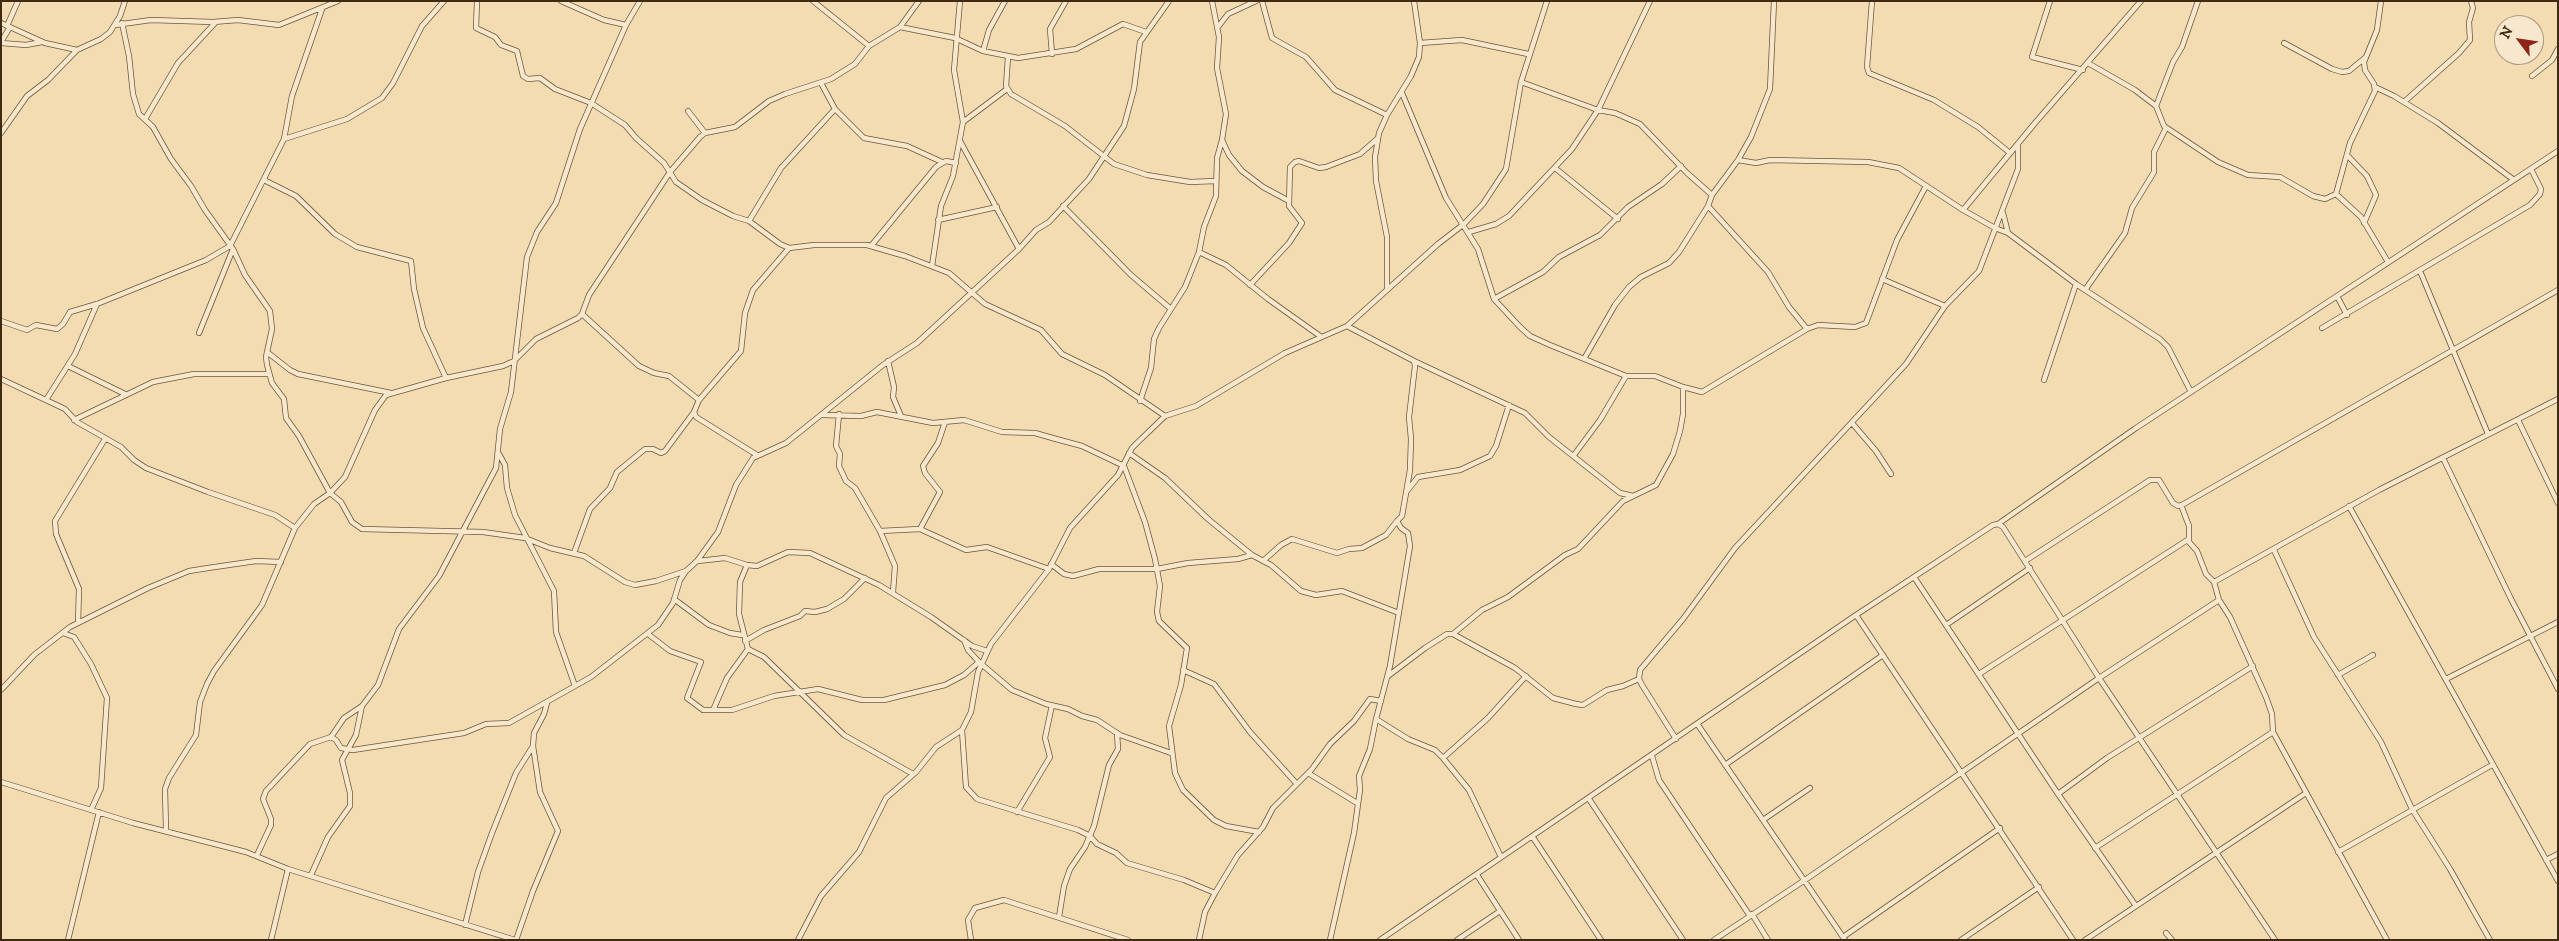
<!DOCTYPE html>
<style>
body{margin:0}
#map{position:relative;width:2559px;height:941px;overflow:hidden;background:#f3dbb2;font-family:"IM FELL DW Pica",serif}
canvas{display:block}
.frame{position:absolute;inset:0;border:2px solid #402a12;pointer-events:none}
.north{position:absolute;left:2494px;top:15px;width:50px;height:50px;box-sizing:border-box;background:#f7e8cd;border:1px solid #ae9c82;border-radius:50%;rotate:301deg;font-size:14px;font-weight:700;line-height:20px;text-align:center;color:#402a12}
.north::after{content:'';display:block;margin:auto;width:18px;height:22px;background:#8f2418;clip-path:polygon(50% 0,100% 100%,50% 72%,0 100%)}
</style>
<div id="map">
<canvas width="2559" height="941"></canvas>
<div class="frame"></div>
<div class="north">N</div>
</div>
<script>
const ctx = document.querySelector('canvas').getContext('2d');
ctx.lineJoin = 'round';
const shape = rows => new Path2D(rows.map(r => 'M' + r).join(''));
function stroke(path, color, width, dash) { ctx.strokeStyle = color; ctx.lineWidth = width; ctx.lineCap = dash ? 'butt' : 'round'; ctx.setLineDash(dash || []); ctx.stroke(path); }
const street = shape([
 [477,1,476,28,495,37,501,45,517,51,523,76,528,79,540,78,555,89,591,103,625,125,636,138,664,163,676,182,702,200,733,216,749,221,780,244,789,248,814,245,867,245,905,256,949,273,985,304,1041,330,1062,354,1105,375,1165,416],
 [561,1,604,20,626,25],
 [813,1,869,46],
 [1262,1,1272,38,1306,57,1335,90,1387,115],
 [1872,1,1867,67,1869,73,1934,100,1978,127,2010,153],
 [2050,1,2032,57,2083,70],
 [2198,1,2182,47,2173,62,2156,106,2164,126,2218,162,2248,175,2280,177,2313,196,2325,199,2336,194,2350,143,2375,91,2374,84,2365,70,2364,62,2377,30,2381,1],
 [1,23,45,43,77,50],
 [122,23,129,56,133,94,139,114,153,127,171,159,191,186,205,210,233,249,245,275,270,311,272,329,266,357,267,365,272,383,284,399,286,418,299,436,330,493,341,502,352,522,362,529,483,532,525,538,550,548,584,556,625,582,635,585,656,581,686,571],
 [115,25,151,20,213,22,238,20,279,25,338,1],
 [7,26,18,1],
 [900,27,955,38,983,51,1018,58,1076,49,1123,24,1146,32],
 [1218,27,1228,14,1256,1],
 [1,42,10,27],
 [1,43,26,45,42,42],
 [1420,43,1462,40,1528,54],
 [2284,43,2332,69,2342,72,2349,71,2366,57],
 [983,51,989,30,1005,1],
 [1052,54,1050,29,1066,1],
 [1008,57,1006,86,1011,94,1065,126,1114,164,1147,175,1190,182,1216,181],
 [2088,63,2135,90,2156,106],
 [2532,76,2552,60,2558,49],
 [1521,82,1598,110,1615,113,1640,124,1687,173,1712,195],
 [821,83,835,109,864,138,907,146,942,162],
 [2375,87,2394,96,2438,123,2514,180],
 [1402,93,1446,198,1478,249,1494,299,1520,327,1530,336,1550,345,1626,376,1655,376,1683,387,1702,392,1807,329,1818,325,1855,327,1866,323,1897,240,1926,186],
 [2404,102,2459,53,2470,40,2469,22,2473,8,2471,1],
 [688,111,705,133],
 [145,119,178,63,215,23],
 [963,122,1007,89],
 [1,133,27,96,48,80,77,50,101,39,110,32,120,16,125,1],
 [284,139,347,119,382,98,393,83,422,26,444,1],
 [1222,140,1229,155,1242,171,1263,187,1289,201],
 [960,141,1019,249],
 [2347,155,2367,176,2376,195,2364,223],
 [1738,160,1756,163,1770,160,1868,162,1899,168,1963,210,1995,228,2008,233,2076,284,2160,339,2168,347,2191,392],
 [1555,168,1618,219],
 [264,180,296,196,335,234,357,247,411,261,414,289,423,328,446,378],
 [2336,194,2361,217,2388,262],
 [1063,206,1131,275,1171,309],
 [1708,206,1768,272,1789,307,1807,329],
 [1963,210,2035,123,2141,1],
 [2003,213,2008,233],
 [938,220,997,207],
 [749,221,781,168,835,109],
 [1469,232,1496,224,1509,216,1572,149,1598,110,1650,1],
 [871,246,936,167,946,161,956,163],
 [1199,252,1226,265,1268,299,1320,336],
 [932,266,941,206,953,176,963,122,954,70,960,1],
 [2420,271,2488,434],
 [1882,279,1945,306],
 [1250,285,1289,243,1302,223,1289,206,1290,167,1295,162,1299,161,1319,168,1326,167,1360,154,1377,139],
 [1387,289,1387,237,1376,181,1375,157,1379,133,1387,115,1411,76,1419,57,1420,43,1414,1],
 [2085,290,2125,233,2132,208,2154,172,2154,152,2166,128],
 [2337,296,2347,315],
 [1494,299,1543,272,1559,257,1600,235,1628,207,1662,184,1681,166],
 [582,314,639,366,654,373,669,376,699,400],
 [1,321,27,330,36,325,57,329,63,324,70,312,97,304,206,260,230,246,284,139,292,96,322,9],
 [1347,326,1414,361,1415,366,1409,417,1411,439,1410,470,1402,516,1397,521,1401,528,1408,533,1410,546,1390,666,1376,719,1408,739,1435,750,1443,758,1469,790,1501,857],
 [2322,328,2530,205,2540,194,2541,189,2531,169],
 [199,333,233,249],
 [267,352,290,370,298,374,391,393],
 [1584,359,1615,305,1629,287,1641,277,1669,263,1679,252,1708,206,1712,195,1738,160,1751,137,1770,89,1774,1],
 [888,361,894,387,893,397,901,416],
 [1414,361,1525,413,1549,437,1620,493,1633,496],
 [68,366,125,394],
 [1,379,65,409,77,422,121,447,134,460,146,468,208,492,275,515,295,528],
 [2044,380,2076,284],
 [46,400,75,354,97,304],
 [1140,401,1151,368,1154,339,1159,328,1185,287,1199,252,1204,227,1216,196,1217,158,1222,140,1226,114,1217,68,1219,37,1212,1],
 [839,414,836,446,840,454,839,466,846,481,855,488,880,531,895,566,893,592],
 [822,415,861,416,877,412,933,423,964,420,1002,432,1035,433,1056,439,1082,446,1124,466,1145,522,1155,559,1160,586,1157,612,1159,621,1187,648,1181,685,1169,726,1175,773,1183,790,1214,820,1226,826,1259,832],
 [74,420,153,382,194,374,268,374],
 [2518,420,2558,503],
 [1852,423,1876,451,1891,474],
 [1129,453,1165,478,1208,519,1252,555,1271,565,1301,591,1316,595,1342,591,1399,613],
 [499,454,505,465,507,488,515,515,554,591,556,632,575,686],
 [757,455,696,417,694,412,699,400,741,351,745,313,753,290,789,248],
 [1574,455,1600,420,1626,376],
 [2443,458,2511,599,2558,689],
 [1407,491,1418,477,1460,470,1490,456,1496,446,1509,405],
 [2181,505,2189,526,2189,542,2197,551,2206,574,2214,582],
 [2349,506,2558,881],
 [1998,524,2003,527,2099,678,2275,940],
 [920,529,940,492,925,473,923,466,938,443,945,422],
 [880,531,920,529,966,550,987,547,1049,569],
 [2274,550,2314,637,2381,742,2412,809,2450,869,2490,940],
 [574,553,590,509,610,488,617,472,645,449,653,449,661,453,665,451,694,412],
 [698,561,725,558,747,565,757,566,788,552,810,553,879,585,931,617,972,646,987,651],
 [1263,561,1281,545,1292,539,1337,553,1349,549,1362,548,1386,535,1397,521],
 [2025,561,2150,480,2159,480,2173,503,2178,506,2182,505,2558,290],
 [1051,564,1064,574,1073,576,1099,569,1157,569,1188,563,1238,559,1252,555],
 [747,565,740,582,739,614,748,649,764,657,844,735,913,774],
 [1914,577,2058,794,2136,906],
 [674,599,709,625,730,633,742,635],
 [2219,600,2230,617,2266,697,2272,714,2273,732,2387,940],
 [1856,615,2073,940],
 [78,623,79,589,56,534,55,521,105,439],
 [1946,625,2030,568],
 [63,633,74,637,91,664,107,698,101,788,91,810],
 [648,634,670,651,701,662,687,698,703,710,732,710,774,696,818,689,862,700,884,700,945,685,964,675,979,662],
 [1453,634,1482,610,1508,597,1565,555,1578,549,1623,501,1656,485,1673,454,1680,431,1683,414,1683,387],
 [964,640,968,650,979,662,1012,690,1046,704,1068,709,1082,716,1097,720,1120,735,1171,753],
 [745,641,764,630,800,616,805,611,815,612,827,609,844,599,865,578],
 [1183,670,1214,684,1250,732,1296,783],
 [1979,674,2189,539],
 [2338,675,2373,655],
 [1388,676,1425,648,1447,634,1453,634,1515,668,1553,698,1576,704,1583,705,1607,690,1623,686,1639,679],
 [2446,679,2558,622],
 [1,690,34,655,70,627,148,588,189,571,208,568,256,561,281,562],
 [714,708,727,678,748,649],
 [1698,725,1845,940],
 [962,730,966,787,977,799,1078,830,1090,836,1097,844,1116,853,1127,863,1184,880,1215,893],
 [331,737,344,718,362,706,378,685,399,629,439,576,496,468,500,429,511,392,527,257,537,232,556,203,580,129,626,25,640,1],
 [1676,739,1642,685,1639,679,1640,670,1683,619,1735,548,1906,364,1945,306,1979,271,2018,169,2018,144],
 [1652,756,1659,780,1750,916],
 [1443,758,1488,718,1526,676],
 [1725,765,1883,655],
 [1308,773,1357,803],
 [1,782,133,823,246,852,288,869,515,940],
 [2058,794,2107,758,2253,666],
 [1589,799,1683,940],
 [1017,812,1050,757,1045,738,1052,705],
 [1763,820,1810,788],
 [166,830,165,789,169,778,196,735,200,702,207,684,214,671,262,605,295,528,314,504,330,493,345,477,375,410,386,395,446,378,503,366,514,361,536,339,578,318,582,314,589,295,670,172,700,137,705,133,735,127,769,101,785,94,831,79,855,64,869,46,900,27,919,1],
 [1532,836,1601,940],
 [2095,848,2273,732],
 [2338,852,2492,765],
 [257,855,271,825,271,819,263,799,266,791,310,744,331,737,336,740,341,748,353,750,464,733,486,724,509,723,591,677,658,625,673,603,680,580,686,571,697,561,718,532,736,485,753,458,786,443,883,365,917,343,1019,249,1036,230,1049,222,1089,179,1124,126,1134,89,1140,42,1169,1],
 [2546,860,2558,854],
 [311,875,328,837,350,806,350,793,342,760,356,735,362,706],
 [1477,875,1519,940],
 [1752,914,1768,940],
 [1059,917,1064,886,1070,869,1085,847,1094,826,1109,765,1118,749,1117,733],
 [465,925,478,872,492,833,516,773,533,746],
 [2166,933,2172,940],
 [1843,937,2000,828],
 [68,940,99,812],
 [271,940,288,869],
 [516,940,533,891,558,831,540,792,533,746,534,733,544,714,547,703],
 [798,940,821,896,859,852,886,798,916,772,936,747,962,730,971,712,978,672,991,644,1049,569,1070,528,1118,475,1132,448,1138,442,1165,416,1196,406,1285,353,1347,326,1438,244,1464,224,1483,204,1506,169,1521,82,1547,1],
 [971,940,968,920,975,908,1004,900,1128,940],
 [1199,940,1205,912,1215,893,1238,855,1263,827,1273,808,1312,769,1330,744,1354,721,1370,699,1381,701],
 [1330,940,1354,833,1360,790,1359,776,1370,749,1376,719],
 [1380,940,1856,615,1993,525,1998,524,2136,428,2558,151],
 [1457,940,1500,911],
 [1714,940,1805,880,2099,678,2219,600,2214,582,2379,490,2558,399],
 [1961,940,2039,887],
 [2085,940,2306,793]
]);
stroke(street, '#6d563a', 6);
stroke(street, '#f7e8cd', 4.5);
</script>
